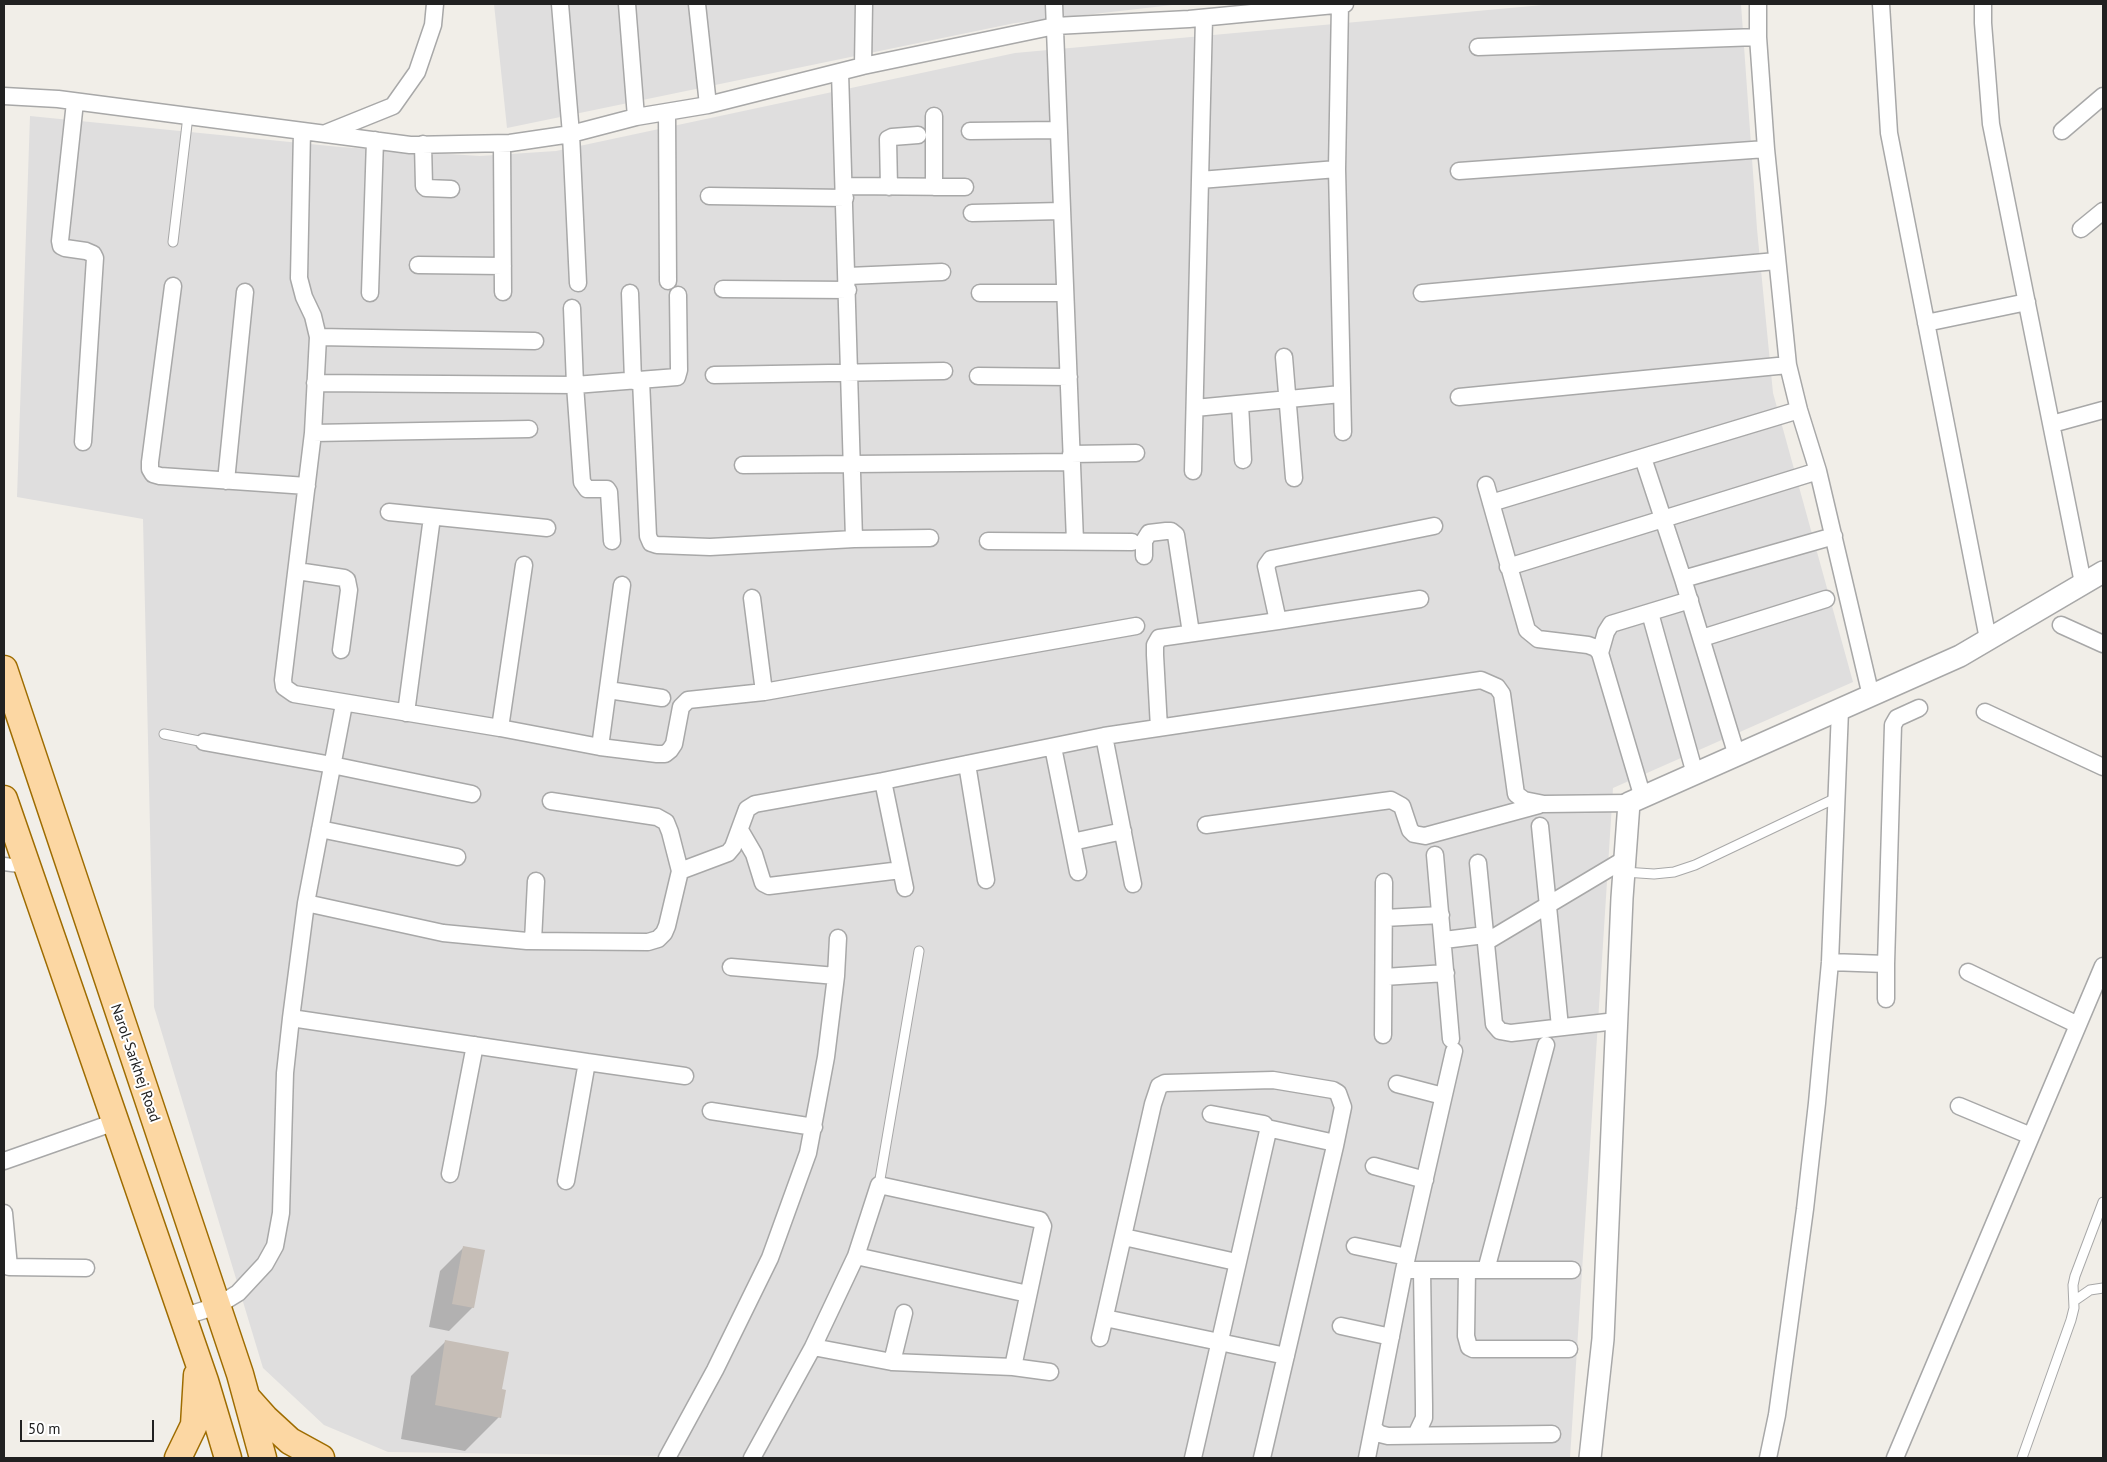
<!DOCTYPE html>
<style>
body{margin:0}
#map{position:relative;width:2107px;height:1462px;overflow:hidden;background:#f1eee8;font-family:"PT Sans",sans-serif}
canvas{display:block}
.frame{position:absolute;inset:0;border:5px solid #212121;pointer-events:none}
.scale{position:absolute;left:20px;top:1420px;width:134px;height:22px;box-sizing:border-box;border:2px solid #212121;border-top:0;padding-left:6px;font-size:15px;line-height:18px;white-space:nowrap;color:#212121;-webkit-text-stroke:4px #fff;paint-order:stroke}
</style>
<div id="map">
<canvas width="2107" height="1462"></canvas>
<div class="frame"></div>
<div class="scale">50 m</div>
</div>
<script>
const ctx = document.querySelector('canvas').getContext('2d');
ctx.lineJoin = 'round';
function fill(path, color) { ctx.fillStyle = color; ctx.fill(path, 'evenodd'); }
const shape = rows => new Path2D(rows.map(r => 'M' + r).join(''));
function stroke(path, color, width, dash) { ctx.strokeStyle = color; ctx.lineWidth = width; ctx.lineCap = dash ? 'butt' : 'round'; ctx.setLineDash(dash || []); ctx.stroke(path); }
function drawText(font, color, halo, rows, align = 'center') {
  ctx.font = font + ' "PT Sans",sans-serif'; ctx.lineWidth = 4; ctx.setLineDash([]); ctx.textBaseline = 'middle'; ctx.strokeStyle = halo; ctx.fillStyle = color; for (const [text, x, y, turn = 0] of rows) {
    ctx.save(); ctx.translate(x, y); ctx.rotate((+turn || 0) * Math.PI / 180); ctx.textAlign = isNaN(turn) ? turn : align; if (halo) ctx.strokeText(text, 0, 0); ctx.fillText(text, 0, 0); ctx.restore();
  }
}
fill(shape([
 [494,4,1181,4,1015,23,507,128],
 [1554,4,1741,4,1757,229,1773,393,1853,682,1613,788,1570,1458,803,1458,388,1452,324,1425,263,1368,154,1007,143,519,17,497,30,116,340,147,480,156,556,151,1015,53]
]), '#dfdede');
fill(shape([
 [464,1247,473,1307,449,1331,429,1327,440,1271],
 [445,1342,499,1417,465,1451,401,1439,411,1376]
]), '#0003');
fill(shape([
 [463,1246,485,1250,474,1308,452,1304],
 [445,1340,509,1352,502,1389,506,1390,501,1418,435,1405]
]), '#c6beb7');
const service = shape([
 [173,242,188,116],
 [164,734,204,742],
 [1624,872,1654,874,1674,872,1695,865,1836,798],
 [879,1185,919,951],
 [2074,1301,2090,1290,2103,1288],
 [2022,1458,2071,1320,2074,1308,2073,1285,2075,1276,2103,1202]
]);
const pedestrian = shape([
 [4,864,27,867]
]);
const minor = shape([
 [560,4,571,134,578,283],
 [627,4,636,117],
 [697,4,708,105],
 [1054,4,1075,541],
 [1340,4,1337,169,1343,432],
 [1758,4,1758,37,1766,149,1788,365,1799,410,1818,471,1871,696],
 [1881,4,1889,133,1988,639],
 [1983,4,1983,23,1991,124,2083,583],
 [1204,18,1200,180,1337,169],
 [1478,47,1758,37],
 [863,66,864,4],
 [840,72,854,539],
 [4,96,58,99,410,145,510,143,571,134,636,117,708,105,863,66,1055,26,1189,19,1345,4],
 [75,102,60,241,61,246,65,248,86,251,93,254,95,258,83,442],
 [667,112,668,281],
 [934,116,934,187],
 [302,131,299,278,304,297,313,316,318,337,313,433,283,680,284,687,294,694,500,728,600,747,657,754,665,754,670,750,674,744,681,707,688,700,764,692,1136,626],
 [970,131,1059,130],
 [2062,131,2103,96],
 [326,133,393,106,417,72,433,25,435,4],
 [423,144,424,186,426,188,451,189],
 [502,144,503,292],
 [1459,171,1766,149],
 [844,186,965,187],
 [889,187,888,139,892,137,918,135],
 [709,196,845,198],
 [972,213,1062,211],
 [2081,229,2103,211],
 [418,265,503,266],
 [848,276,942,272],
 [173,286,150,462,150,469,153,474,160,476,307,486],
 [723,289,848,290],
 [370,293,375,140],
 [630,293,633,381],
 [980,293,1065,293],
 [1422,293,1776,261],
 [1926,323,2027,302],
 [318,337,535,341],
 [1284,357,1294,478],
 [714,375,944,371],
 [978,376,1069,377],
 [641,380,648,536,651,543,657,545,710,547,854,539,930,538],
 [315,383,575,385,572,308],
 [1459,397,1788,365],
 [1240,404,1243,460],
 [1195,408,1341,394],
 [2052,424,2103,410],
 [313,433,529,429],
 [1071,454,1136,453],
 [1643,458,1683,579,1737,756],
 [743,465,1072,462],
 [1193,471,1200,180],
 [226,481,245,292],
 [1486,485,1527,630,1538,639,1588,645,1596,648,1600,653,1643,798],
 [1491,503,1799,410],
 [389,512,547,528],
 [612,541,609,492,607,489,587,489,582,482,575,385,677,377,679,370,678,295],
 [988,541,1132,542],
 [1144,556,1144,541,1149,533,1166,531,1171,531,1176,535,1191,633],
 [1508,567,1818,471],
 [297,571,344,578,347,580,349,590,341,650],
 [1683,579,1834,536],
 [752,598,764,692],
 [1650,613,1695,774],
 [1278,621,1420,599],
 [2061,625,2103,644],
 [1702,638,1826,599],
 [1600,653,1606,632,1611,624,1690,600],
 [608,690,662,698],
 [344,704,306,903,443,933,527,941,648,942,658,939,664,933,667,926,680,871,728,853,733,847,747,809,755,804,883,781,1104,736,1481,680,1497,687,1502,694,1516,794,1524,800,1544,804,1629,803],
 [1985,712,2103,767],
 [406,713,432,517],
 [500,728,524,565],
 [1159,728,1155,655,1155,645,1159,638,1278,621,1266,566,1271,559,1434,526],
 [1104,736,1133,884],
 [204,742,332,765,472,794],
 [600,747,622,585],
 [1053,747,1078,872],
 [967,764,986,880],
 [883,781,905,888],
 [551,801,657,817,666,822,670,832,680,871],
 [1206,825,1391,800,1402,806,1410,830,1414,834,1425,836,1539,805],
 [1540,826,1560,1027],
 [320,829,457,857],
 [740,830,754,854,763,883,769,886,901,870],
 [1072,842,1123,831],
 [1435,855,1451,1039],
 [1478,863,1494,1024,1500,1031,1511,1033,1616,1021],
 [1384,918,1441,915],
 [1444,940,1485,935],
 [533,941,536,881],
 [1486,942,1625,859],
 [1830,962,1886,964,1893,725,1897,718,1919,708],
 [731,967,836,976],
 [1968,972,2078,1025],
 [1384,977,1446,973],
 [1886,999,1886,964],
 [291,1018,306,903],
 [1383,1035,1384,882],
 [587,1062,685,1076],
 [1397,1084,1443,1096],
 [1959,1106,2031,1136],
 [711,1111,814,1127],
 [1267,1128,1335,1143],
 [4,1161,115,1122],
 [1374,1166,1425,1180],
 [450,1174,475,1045],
 [4,1213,9,1267,86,1268],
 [1124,1237,1236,1262],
 [1355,1246,1407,1257],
 [856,1256,1028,1294],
 [1404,1270,1572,1270],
 [1467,1270,1466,1336,1469,1347,1473,1349,1569,1349],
 [1486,1270,1546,1045],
 [182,1317,217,1306,238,1293,265,1264,275,1246,281,1213,285,1073,291,1018,587,1062,566,1181],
 [1105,1318,1286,1356],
 [1341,1326,1391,1337],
 [1100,1338,1153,1104,1159,1086,1165,1083,1273,1080,1333,1090,1338,1093,1343,1107,1335,1146,1262,1458],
 [892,1362,904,1313],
 [1013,1367,1050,1372],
 [1373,1428,1380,1434,1388,1436,1552,1434],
 [1416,1435,1424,1418,1424,1405,1422,1270],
 [667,1458,715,1370,770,1258,808,1153,826,1057,836,976,838,938],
 [752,1458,813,1347,892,1362,1013,1367,1043,1226,1040,1220,879,1185,856,1256,813,1347],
 [1193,1458,1268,1131,1267,1128,1264,1124,1211,1114],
 [1367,1458,1404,1270,1454,1051],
 [1768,1458,1777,1415,1805,1209,1817,1103,1830,962,1840,710],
 [1895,1458,2103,966]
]);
const tertiary = shape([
 [1590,1458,1603,1339,1622,898,1629,803,1960,656,2103,572]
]);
const primary = shape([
 [4,669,240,1374,263,1458],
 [4,799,205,1381,228,1458],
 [248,1399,265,1418,290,1441,321,1458],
 [178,1458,194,1425,197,1375]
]);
stroke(service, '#a8a8a8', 11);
stroke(pedestrian, '#a8a8a8', 15);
stroke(minor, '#a8a8a8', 19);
stroke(tertiary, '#a8a8a8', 24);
stroke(primary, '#9e6c00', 29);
stroke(service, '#fff', 9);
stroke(pedestrian, '#fff', 12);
stroke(minor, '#fff', 16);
stroke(tertiary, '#fff', 21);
stroke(primary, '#fcd7a3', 26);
drawText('15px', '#212121', '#fff', [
 ["Narol-Sarkhej Road",135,1063,71]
]);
</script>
